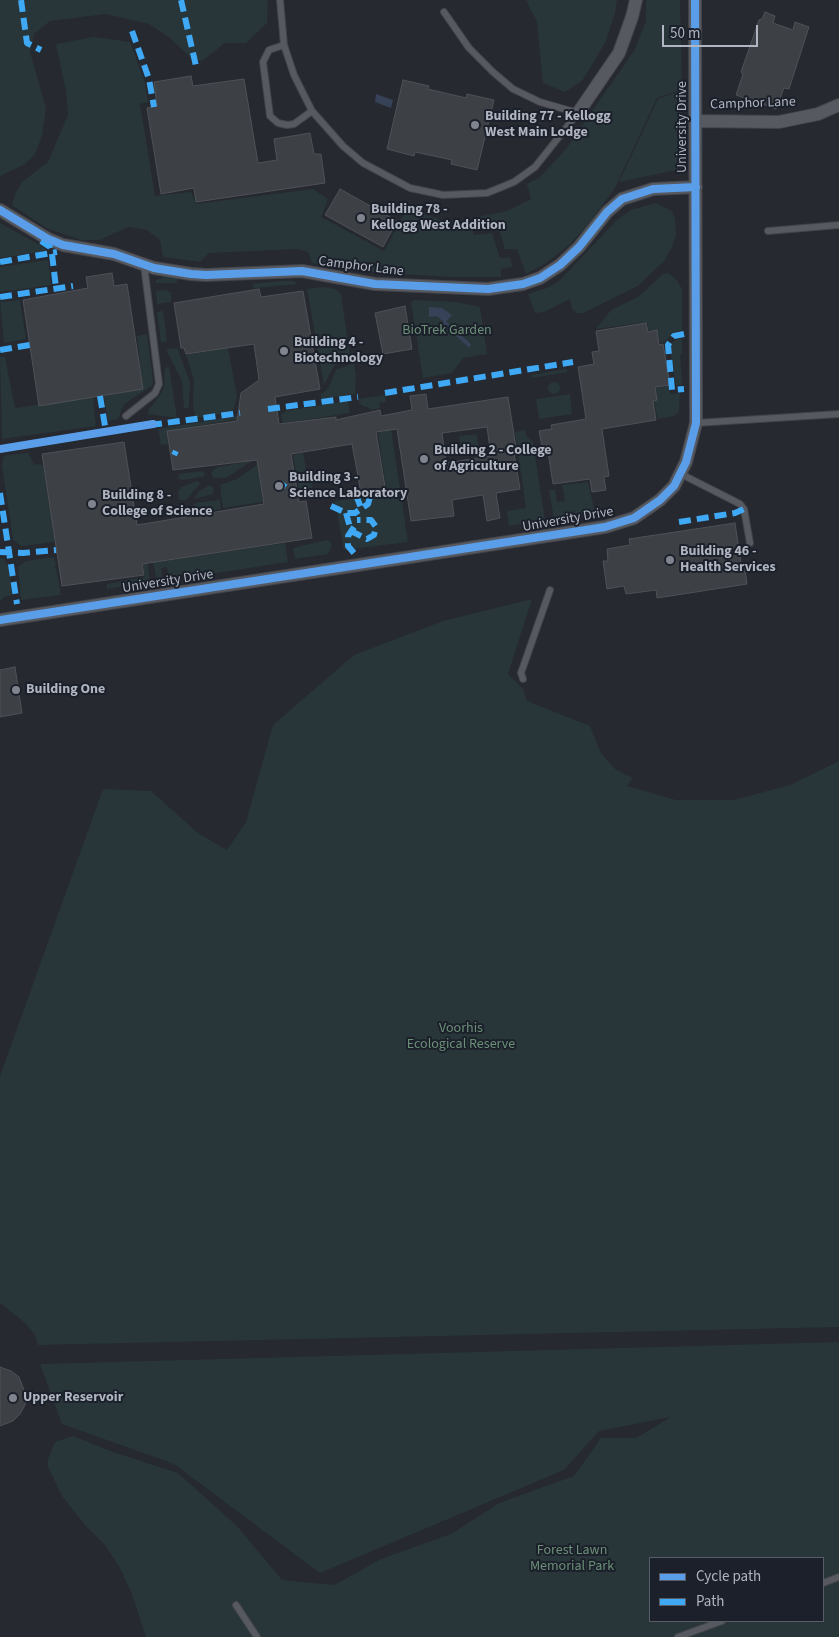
<!DOCTYPE html>
<style>
body{margin:0}
#map{position:relative;width:839px;height:1637px;overflow:hidden;background:#262930;font-family:"Source Sans 3",sans-serif}
canvas{display:block}
.legend{position:absolute;left:649px;top:1557px;width:175px;height:65px;box-sizing:border-box;background:#1b202a;border:1px solid #575c67;margin:0;padding:6px 9px;list-style:none;font-size:15px;color:#b0b5c2}
.legend li{display:flex;align-items:center;gap:10px;height:25px}
.legend b{width:25px;border:1px solid #575c67}
.scale{position:absolute;left:662px;top:25px;width:96px;height:22px;box-sizing:border-box;border:2px solid #b0b5c2;border-top:0;padding-left:6px;font-size:15px;line-height:18px;white-space:nowrap;color:#b0b5c2;-webkit-text-stroke:4px #1b202a;paint-order:stroke}
</style>
<div id="map">
<canvas width="839" height="1637"></canvas>
<ul class="legend">
<li><b style="height:6px;background:#5a9eea"></b>Cycle path</li>
<li><b style="height:6px;background:#3fa9f5"></b>Path</li>
</ul>
<div class="scale">50 m</div>
</div>
<script>
const ctx = document.querySelector('canvas').getContext('2d');
ctx.lineJoin = 'round';
function fill(path, color) { ctx.fillStyle = color; ctx.fill(path, 'evenodd'); }
const shape = rows => new Path2D(rows.map(r => 'M' + r).join(''));
function stroke(path, color, width, dash) { ctx.strokeStyle = color; ctx.lineWidth = width; ctx.lineCap = dash ? 'butt' : 'round'; ctx.setLineDash(dash || []); ctx.stroke(path); }
function drawText(font, color, halo, rows, align = 'center') {
  ctx.font = font + ' "Source Sans 3",sans-serif'; ctx.lineWidth = 4; ctx.setLineDash([]); ctx.textBaseline = 'middle'; ctx.strokeStyle = halo; ctx.fillStyle = color; for (const [text, x, y, turn = 0] of rows) {
    ctx.save(); ctx.translate(x, y); ctx.rotate((+turn || 0) * Math.PI / 180); ctx.textAlign = isNaN(turn) ? turn : align; if (halo) ctx.strokeText(text, 0, 0); ctx.fillText(text, 0, 0); ctx.restore();
  }
}
fill(shape([
 [0,0,268,0,267,23,246,43,225,43,202,61,192,59,170,38,149,24,106,14,50,21,34,34,30,52,46,108,42,136,35,154,25,164,0,176],
 [526,0,617,0,615,13,605,43,582,81,565,92,543,83,537,22],
 [646,0,680,0,682,89,657,98,615,188,587,226,568,246,546,263,526,274,517,249,505,249,497,223,480,225,478,217,507,211,531,199,527,184,539,178,566,149,635,49,646,21],
 [94,37,130,42,145,83,148,102,140,104,155,196,191,192,196,204,313,189,328,199,321,217,384,251,408,207,440,220,471,222,474,235,492,233,500,258,510,257,512,267,501,269,501,277,452,277,380,273,312,263,308,252,298,249,209,253,200,262,163,257,160,240,147,230,129,227,99,240,81,240,46,228,12,205,15,194,22,182,48,162,68,115,66,91,56,44],
 [682,90,680,167,677,170,619,182,658,99],
 [656,203,672,211,675,219,676,235,671,249,664,261,638,286,583,313,576,313,572,309,570,299,544,312,535,313,528,294,547,288,559,281,618,219,631,210],
 [0,223,45,248,46,251,0,258],
 [48,260,51,285,0,292,0,267],
 [668,273,677,280,682,289,682,330,674,332,665,342,660,343,657,330,649,331,647,322,596,329,611,310,638,297,663,274],
 [167,276,178,279,176,283,156,283,156,280],
 [281,281,294,281,297,284,253,288,253,284],
 [323,287,336,289,341,294,350,356,334,366,324,385,307,289],
 [166,290,171,293,171,302,157,304,156,291],
 [20,300,26,339,4,343,0,302],
 [414,300,455,302,480,307,487,354,463,358,452,373,423,378,411,302],
 [163,311,167,341,161,342,157,312],
 [147,334,153,380,152,386,124,404,118,419,108,421,104,396,143,389,137,336],
 [678,339,682,339,682,355,680,355,682,381,681,385,676,385,670,348,671,343],
 [177,348,190,382,189,407,184,409,182,381,166,349],
 [228,348,237,396,233,412,195,418,193,403,194,380,186,355],
 [0,357,5,357,15,408,93,397,96,426,2,439],
 [354,363,356,376,355,394,321,399,321,394,328,389,336,370],
 [169,367,177,418,148,414,149,409,160,395,164,387,165,368],
 [567,369,567,372,532,378,531,375],
 '548 388a6 6 0 1 1 12 0a6 6 0 1 1-12 0Z',
 [668,386,670,394,680,393,679,411,674,416,658,419,654,401,657,400,656,388],
 [570,394,572,414,539,419,536,399],
 [385,395,386,402,379,403,380,408,370,410,369,407,365,407,359,403,358,399],
 [348,401,350,413,283,423,281,415,286,411],
 [249,414,250,417,167,431,168,444,161,445,158,429],
 [391,429,408,542,344,550,335,501,387,494,378,433],
 [525,430,527,437,533,442,545,520,509,526,507,511,526,508,515,432],
 [477,434,479,453,462,455,459,436],
 [28,453,34,464,43,465,55,542,21,546,13,540,2,465,3,458,6,455],
 [303,453,306,469,310,469,313,494,300,497,293,455],
 [252,461,226,478,214,478,211,474,213,470,218,467],
 [257,465,263,502,223,508,220,485,237,479],
 [203,471,205,476,184,480,178,479,179,474],
 [198,481,200,483,198,486,186,500,179,500,178,491,181,487],
 [588,482,595,513,554,519,549,490,555,490,557,502,565,501,562,485],
 [210,485,214,488,213,494,194,499,198,492],
 [220,500,221,509,169,517,170,511,178,505,191,508,196,503],
 [327,540,332,544,328,554,295,559,293,548],
 [285,543,288,562,170,580,167,567,161,568,163,581,157,582,151,552,155,551,158,562],
 [146,551,150,582,107,589,107,584,145,577,141,552],
 [54,557,56,566,51,569,56,567,61,595,21,600,18,567,26,561],
 [0,558,4,559,8,565,12,595,4,597,0,602],
 [532,599,508,674,523,689,527,701,590,726,601,753,615,769,633,778,627,786,676,800,734,800,790,785,839,761,839,1327,38,1345,34,1334,24,1322,0,1303,0,1076,103,789,151,791,198,833,227,850,246,822,273,725,354,655,443,621],
 [839,1342,839,1637,146,1637,132,1594,119,1566,104,1544,84,1524,62,1496,48,1467,48,1459,55,1442,73,1436,113,1452,178,1473,238,1527,282,1580,334,1585,381,1559,451,1534,499,1503,574,1476,601,1438,636,1438,671,1417,599,1431,564,1470,320,1573,174,1464,62,1424,40,1364],
 [650,1558,823,1558,823,1621,650,1621]
]), '#283639');
fill(shape([
 [376,94,393,100,391,108,375,102],
 [429,307,442,308,452,315,445,323,437,316,429,317]
]), '#374258');
stroke(shape([
 [445,323,469,345]
]), '#374258', 4);
const building = shape([
 [765,12,775,16,773,23,793,30,795,22,809,27,789,89,784,88,776,109,736,95,743,74,741,72,759,20,762,19,765,12],
 [191,76,193,86,244,79,258,163,277,160,274,139,310,133,314,154,321,154,325,183,196,202,194,188,161,194,147,108,157,106,154,82,191,76],
 [403,80,429,86,428,89,466,98,467,94,494,100,477,170,451,164,452,160,415,152,414,156,387,149,403,80],
 [340,189,397,221,383,247,325,215,340,189],
 [112,273,114,286,127,284,143,389,39,406,23,300,88,288,86,277,112,273],
 [259,289,261,297,303,291,320,389,275,397,279,424,336,417,336,420,380,410,381,416,412,410,410,396,426,394,428,409,508,397,516,447,513,447,520,489,496,493,500,518,487,521,483,495,452,500,454,516,411,521,397,429,376,432,386,493,376,495,375,491,361,493,352,444,291,454,299,502,306,501,312,538,142,564,144,575,62,586,42,454,124,442,137,525,264,504,257,460,173,470,167,431,237,421,241,393,259,380,254,344,186,354,184,348,181,348,174,303,259,289],
 [487,427,491,456,446,463,442,433,487,427],
 [405,306,412,349,383,354,375,313,405,306],
 [646,323,648,332,657,330,659,345,663,344,670,385,655,387,657,400,653,401,656,420,602,429,609,476,604,477,606,490,592,492,590,479,553,484,547,445,542,446,539,431,552,429,551,425,586,419,578,367,594,364,592,352,599,351,596,331,646,323],
 [735,523,741,563,744,563,747,584,657,598,656,590,626,594,624,586,607,589,603,561,608,561,607,549,630,545,629,539,735,523],
 [15,667,22,713,0,717,0,670,15,667],
 [0,1367,11,1371,19,1377,26,1395,25,1405,20,1414,13,1421,0,1426,0,1367]
]);
fill(building, '#3d4045');
stroke(building, '#4e5158', 1);
const lane = shape([
 [280,0,284,45,294,75,312,111,343,146,363,163,410,188,443,195,487,193,514,182,535,167,578,113,540,102,513,89,493,72,469,48,444,12],
 [284,45,269,50,263,62,270,116,278,123,287,125,294,124,312,111],
 [768,231,839,225],
 [126,416,155,393,159,384,144,265],
 [696,423,839,414],
 [681,474,740,504,744,509,750,543],
 [523,679,521,673,550,590],
 [823,1583,839,1577],
 [236,1605,257,1637],
 [678,1637,722,1621]
]);
const street = shape([
 [578,113,619,53,632,17,636,0],
 [696,121,779,122,818,114,839,105],
 [0,210,48,239,63,245,114,254,154,268,191,274,206,275,302,271,375,284,488,289,523,284,540,278,560,265,579,247,607,212,622,199,653,189,696,187],
 [0,620,605,527,634,518,660,500,674,486,686,462,696,423,695,0]
]);
stroke(lane, '#42444a', 8);
stroke(street, '#42444a', 14);
stroke(lane, '#56595f', 6);
stroke(street, '#56595f', 12);
stroke(shape([
 [21,0,27,43,41,50],
 [181,0,196,66],
 [132,31,149,79,154,107],
 [41,241,50,247,52,254,56,288],
 [0,262,57,252],
 [0,297,73,286],
 [684,334,674,336,668,345,672,390,684,389],
 [0,350,30,345],
 [385,393,573,362],
 [100,396,105,426],
 [268,409,358,397],
 [150,425,240,413],
 [174,455,176,451],
 [282,487,285,483],
 [0,493,17,604],
 [356,495,361,508],
 [331,506,346,513,355,513,368,504,371,493],
 [346,513,351,531,367,539,374,535,376,527,371,520,357,520],
 [679,522,735,513,744,509],
 [354,527,348,536,348,546,354,553],
 [0,552,23,553,56,550]
]), '#3fa9f5', 6, [12, 6]);
stroke(shape([
 [0,210,48,239,63,245,114,254,154,268,191,274,206,275,302,271,375,284,488,289,523,284,540,278,560,265,579,247,607,212,622,199,653,189,696,187],
 [0,449,153,424],
 [0,620,605,527,634,518,660,500,674,486,686,462,696,423,695,0]
]), '#5a9eea', 8);
for (const [x, y, r, color] of [
 [475,125,5,"#80848f"],
 [361,218,5,"#80848f"],
 [284,351,5,"#80848f"],
 [424,459,5,"#80848f"],
 [279,486,5,"#80848f"],
 [92,504,5,"#80848f"],
 [670,560,5,"#80848f"],
 [16,690,5,"#80848f"],
 [13,1398,5,"#80848f"]
]) { const dot = new Path2D(); dot.arc(x, y, r, 0, 2 * Math.PI); ctx.fillStyle = color; ctx.fill(dot); stroke(dot, '#1b202a', 2); }
drawText('14px', '#b0b5c2', '#1b202a', [
 ["Camphor Lane",753,104,-2],
 ["University Drive",683,127,-90],
 ["Camphor Lane",361,267,7],
 ["University Drive",568,520,-10],
 ["University Drive",168,582,-9]
]);
drawText('bold 14px', '#b0b5c2', '#1b202a', [
 ["Building 77 - Kellogg",485,117],
 ["West Main Lodge",485,133],
 ["Building 78 -",371,210],
 ["Kellogg West Addition",371,226],
 ["Building 4 -",294,343],
 ["Biotechnology",294,359],
 ["Building 2 - College",434,451],
 ["of Agriculture",434,467],
 ["Building 3 -",289,478],
 ["Science Laboratory",289,494],
 ["Building 8 -",102,496],
 ["College of Science",102,512],
 ["Building 46 -",680,552],
 ["Health Services",680,568],
 ["Building One",26,690],
 ["Upper Reservoir",23,1398]
], 'left');
drawText('14px', '#6b8f77', '#1b202a', [
 ["BioTrek Garden",447,331],
 ["Voorhis",461,1029],
 ["Ecological Reserve",461,1045],
 ["Forest Lawn",572,1551],
 ["Memorial Park",572,1567]
]);
</script>
